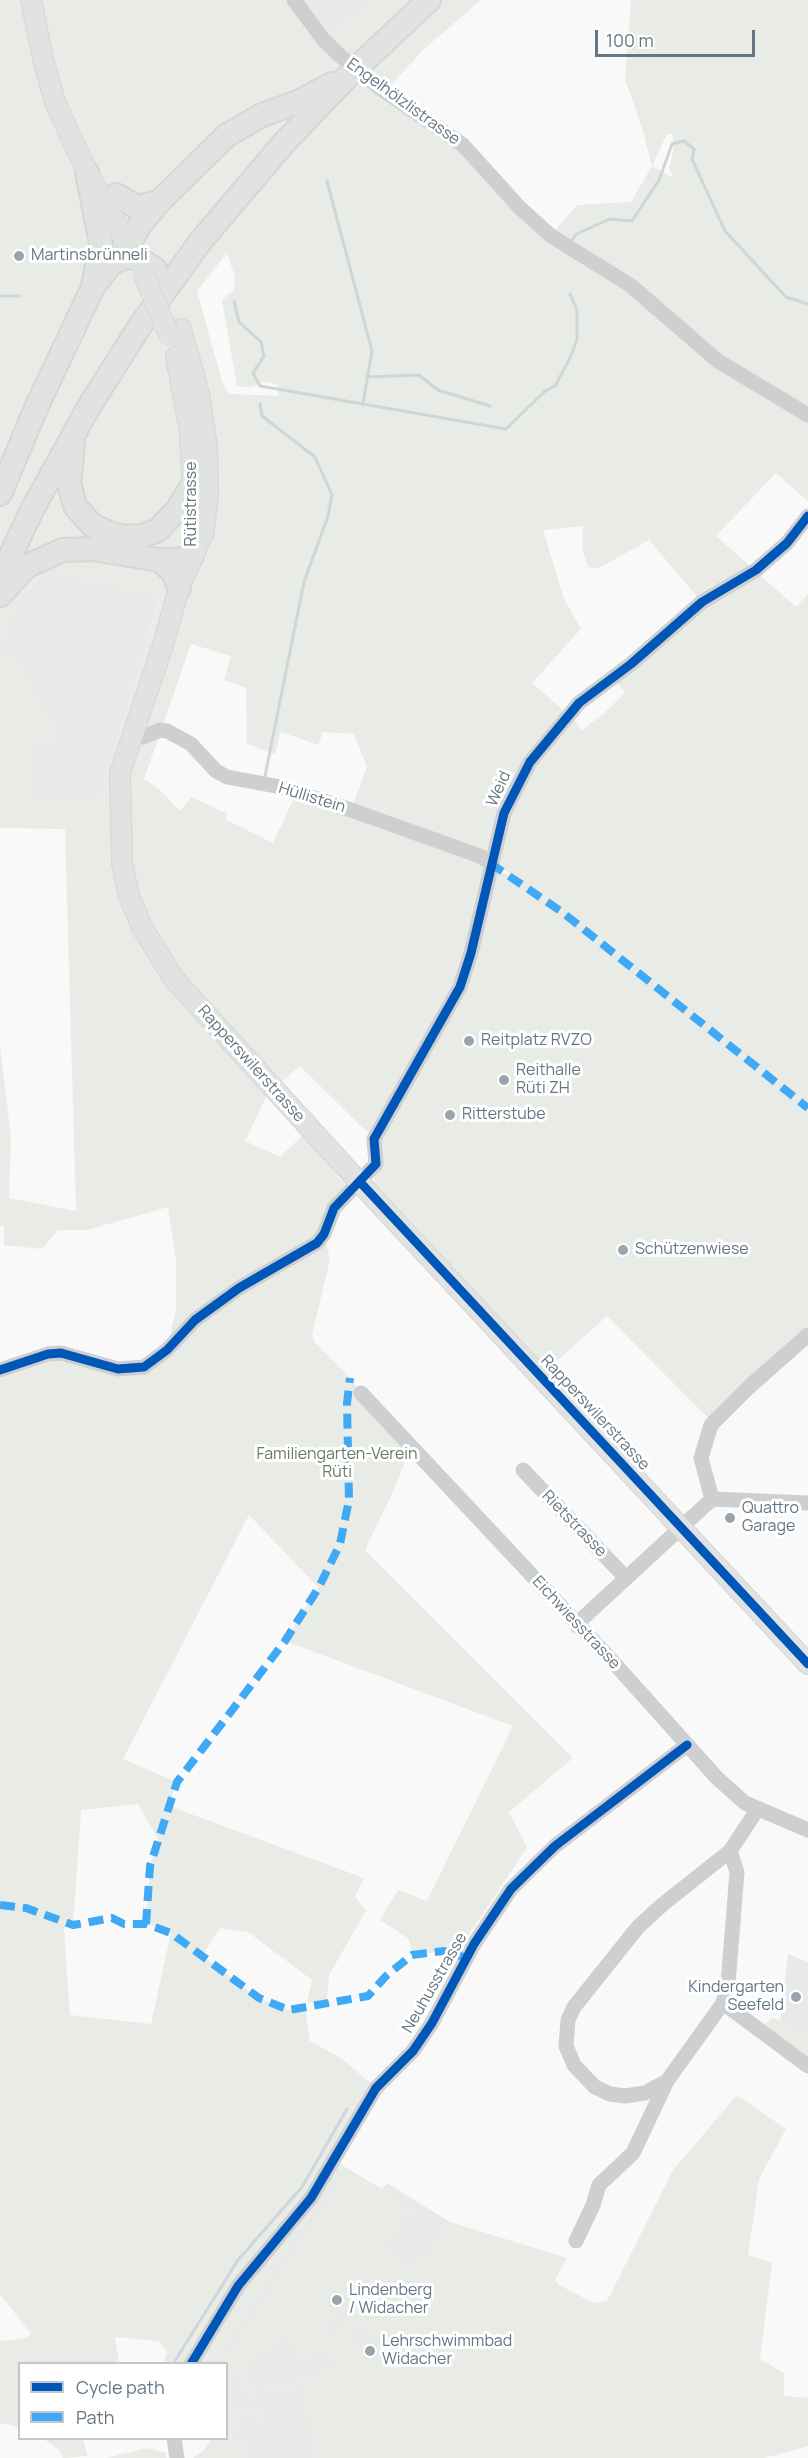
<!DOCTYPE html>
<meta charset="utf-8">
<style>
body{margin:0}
#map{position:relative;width:808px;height:2458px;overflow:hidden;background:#f9f9f9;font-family:Manrope,sans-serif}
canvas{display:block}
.legend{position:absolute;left:18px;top:2362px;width:210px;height:78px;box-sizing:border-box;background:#fff;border:2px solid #c1c8cd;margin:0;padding:8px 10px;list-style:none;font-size:18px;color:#657683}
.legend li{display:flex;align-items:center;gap:12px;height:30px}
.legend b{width:30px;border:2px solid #c1c8cd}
.scale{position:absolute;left:595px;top:30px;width:160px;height:27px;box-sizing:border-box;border:3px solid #657683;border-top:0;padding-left:8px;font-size:18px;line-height:21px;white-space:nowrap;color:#657683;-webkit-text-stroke:4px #fff;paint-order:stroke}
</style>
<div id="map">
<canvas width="808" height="2458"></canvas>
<ul class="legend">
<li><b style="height:8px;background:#0057b8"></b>Cycle path</li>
<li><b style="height:8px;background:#3fa9f5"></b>Path</li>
</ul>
<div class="scale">100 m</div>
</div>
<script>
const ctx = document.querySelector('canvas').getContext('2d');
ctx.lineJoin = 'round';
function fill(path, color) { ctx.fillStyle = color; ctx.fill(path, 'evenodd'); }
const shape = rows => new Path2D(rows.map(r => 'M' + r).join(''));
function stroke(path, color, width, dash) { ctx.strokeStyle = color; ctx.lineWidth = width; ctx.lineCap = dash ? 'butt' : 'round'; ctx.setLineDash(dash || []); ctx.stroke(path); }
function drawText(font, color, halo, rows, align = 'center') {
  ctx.font = font + ' Manrope,sans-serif'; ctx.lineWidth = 6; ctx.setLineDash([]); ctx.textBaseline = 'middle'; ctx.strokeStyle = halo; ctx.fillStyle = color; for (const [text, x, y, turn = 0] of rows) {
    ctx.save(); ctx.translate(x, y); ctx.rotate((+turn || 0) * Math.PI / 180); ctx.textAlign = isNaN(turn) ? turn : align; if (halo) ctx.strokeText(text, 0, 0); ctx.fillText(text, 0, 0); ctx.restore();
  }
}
fill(shape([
 [294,0,374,0,323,39],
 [45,572,160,596,115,749,124,758,122,792,82,802,33,804,33,745,18,663,0,656,0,642,16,602],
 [788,1954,808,1962,808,2045,779,2032],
 [341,2165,382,2189,387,2183,450,2222,427,2262,355,2458,208,2458,203,2451,212,2439,226,2438,227,2364,222,2350]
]), '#e8e9e9');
fill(shape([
 [0,0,294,0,323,38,374,0,481,0,423,50,385,92,463,145,519,207,550,236,577,205,631,202,652,166,642,128,625,79,631,0,808,0,808,501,776,473,716,536,796,607,808,594,808,1335,713,1423,607,1316,548,1369,375,1182,374,1174,380,1166,377,1144,381,1133,466,981,492,874,496,869,520,881,496,864,495,859,505,821,523,776,571,717,582,730,604,713,625,693,613,677,702,602,649,540,599,568,588,567,582,548,583,526,543,530,564,599,581,629,532,683,569,715,547,738,514,783,492,847,486,852,352,807,367,767,354,734,323,732,318,745,281,732,275,754,247,744,246,688,224,680,231,656,191,644,144,779,160,790,180,811,191,797,228,814,225,819,273,843,295,796,477,858,485,865,484,885,462,974,372,1137,300,1066,268,1093,245,1141,280,1157,305,1133,338,1178,352,1190,334,1208,324,1234,330,1260,312,1335,315,1343,350,1378,361,1393,415,1452,406,1460,391,1496,365,1550,573,1758,509,1812,527,1847,456,1954,444,1951,412,1955,409,1939,380,1920,398,1890,427,1901,513,1726,285,1641,318,1587,249,1515,123,1759,177,1782,169,1806,364,1878,355,1897,366,1911,329,1975,327,1999,307,2003,312,1980,248,1932,220,1928,202,1956,259,1998,289,2010,305,2007,310,2041,341,2058,376,2088,334,2160,422,2215,418,2221,406,2214,384,2249,412,2267,419,2257,427,2262,450,2222,567,2258,555,2280,559,2285,594,2303,607,2301,673,2170,737,2095,786,2129,759,2179,748,2256,772,2262,760,2359,784,2373,784,2396,808,2398,808,2446,765,2458,316,2458,303,2393,306,2392,304,2387,248,2398,240,2393,236,2375,227,2376,226,2364,163,2363,167,2353,159,2341,115,2337,119,2363,20,2364,19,2427,0,2423,0,2341,26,2338,31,2334,0,2294,0,1370,48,1354,61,1353,118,1369,144,1367,167,1350,176,1309,176,1260,168,1207,87,1230,58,1230,42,1249,4,1245,4,1226,0,1225,0,1046,11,1137,9,1198,76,1211,65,829,0,828,0,656,18,663,58,733,54,744,33,745,33,804,82,802,122,792,124,758,115,749,160,597,45,572,16,602,0,642],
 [667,134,673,134,673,152,669,168,674,178,652,166],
 [227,253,235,277,234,290,222,300,237,387,252,387,263,382,277,384,279,396,230,394,223,385,197,291],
 [138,1804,158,1839,150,1866,146,1924,171,1933,151,2024,70,2015,64,1929,66,1923,73,1925,81,1810],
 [332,2179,337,2183,228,2354,223,2350],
 [364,2275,369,2278,332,2338,325,2333],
 [354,2323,362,2332,365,2329,387,2344,374,2364,357,2353,360,2347,352,2339,347,2339],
 [282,2338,295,2346,295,2359,331,2352,333,2370,301,2377,301,2380,252,2390,246,2364,257,2362,255,2354,274,2351],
 [772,2017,808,2035,808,2057,765,2026],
 [259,2405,265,2409,268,2425,261,2426,258,2413,241,2417,243,2431,232,2434,233,2441,245,2439,249,2458,193,2458,203,2451,212,2439,226,2438,227,2408],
 [44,2439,83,2439,88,2456,63,2458,59,2450],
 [148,2448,166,2453,166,2458,106,2458]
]), '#e8ebe6');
stroke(shape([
 [327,181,372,351,363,403],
 [572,240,576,234,610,219,632,221,659,180,672,144,684,141,694,149,692,159,725,231,786,297,808,304],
 [0,296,20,296],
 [234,301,239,322,261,342,264,356,253,373,260,386,506,429,545,391,555,386,569,360,577,340,577,310,570,294],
 [367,377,419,375,438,390,490,406],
 [260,404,262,416,315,457,332,495,328,516,304,582,265,776],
 [173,2364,238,2260,302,2187,347,2109]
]), '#ced6d9', 3);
const major = shape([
 [31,0,44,63,55,102,87,172,135,257],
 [181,329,199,394,207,447,208,493,204,531,179,588,163,645,120,773,122,863,129,896,143,929,174,979,347,1169,808,1664],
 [176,357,190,431,193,497]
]);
const highway = shape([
 [116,195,137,207,159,202],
 [129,245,139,226,159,202,227,135,262,115,298,102,332,84],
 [96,283,110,265,122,258,135,257,155,269],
 [73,445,69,483,75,506,92,525,111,534,126,537,142,536,158,530,178,509,194,482],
 [0,494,37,406,93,287,101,244,87,172],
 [159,560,174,573,179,588],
 [0,578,33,508,90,405,140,326,200,242,283,144,347,77,429,0],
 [0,595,27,566,63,550,94,549,159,560,179,560,192,556]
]);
stroke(major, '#d5d6d7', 22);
stroke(highway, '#d5d6d6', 26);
stroke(shape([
 [294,0,323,39,339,55],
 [380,88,463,145,519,207,551,236,630,285,718,361,808,415],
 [143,737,160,730,167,731,191,744,216,771,227,777,281,787,351,810,480,856,490,863],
 [0,1370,48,1354,61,1353,118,1369,144,1367,167,1350,195,1320,239,1288,317,1243,324,1234,334,1208,376,1164,374,1139,460,987,471,953,504,813,530,762,579,703,631,664,702,602,756,570,787,543,808,516],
 [361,1393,614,1663,717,1778,745,1803,808,1830],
 [523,1470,626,1578],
 [712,1499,701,1458,711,1425,749,1387,808,1335],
 [577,1626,584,1617,712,1499,808,1503],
 [730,1851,737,1872,728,1984,723,2003,667,2081,645,2093,625,2096,610,2094,595,2087,574,2065,566,2046,568,2020,574,2007,638,1927,662,1905,730,1851,757,1810],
 [723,2003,808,2066],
 [576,2241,593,2205,599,2185,633,2153,667,2081],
 [191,2364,238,2286,311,2198,376,2088,413,2051,432,2023,474,1944,511,1889,555,1846,687,1745],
 [174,2438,177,2458]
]), '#cecfd0', 15);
stroke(major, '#e1e2e2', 20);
stroke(highway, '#e1e2e2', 22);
const majorBridge = shape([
 [143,273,170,337]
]);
stroke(majorBridge, '#d5d6d7', 22, []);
stroke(shape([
 [339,55,380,88]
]), '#cecfd0', 15);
stroke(majorBridge, '#e1e2e2', 20);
stroke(shape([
 [490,863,562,912,808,1108],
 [0,1905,26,1908,73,1925,112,1918,124,1924,146,1924,171,1933,259,1998,289,2010,368,1996,386,1976,412,1955,444,1951,467,1958],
 [146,1924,150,1866,177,1782,285,1641,319,1587,340,1544,349,1500,347,1403,350,1378]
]), '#3fa9f5', 8, [15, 8]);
stroke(shape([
 [360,1182,808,1664],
 [0,1370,48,1354,61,1353,118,1369,144,1367,167,1350,195,1320,239,1288,317,1243,324,1234,334,1208,376,1164,374,1139,460,987,471,953,504,813,530,762,579,703,631,664,702,602,756,570,787,543,808,516],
 [191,2364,238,2286,311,2198,376,2088,413,2051,432,2023,474,1944,511,1889,555,1846,687,1745]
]), '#0057b8', 9);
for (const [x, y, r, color] of [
 [19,256,6,"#99a4ac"],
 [469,1041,6,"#99a4ac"],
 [504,1080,6,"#99a4ac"],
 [450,1115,6,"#99a4ac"],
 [623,1250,6,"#99a4ac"],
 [730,1518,6,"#99a4ac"],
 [796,1997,6,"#99a4ac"],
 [337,2300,6,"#99a4ac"],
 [370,2351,6,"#99a4ac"]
]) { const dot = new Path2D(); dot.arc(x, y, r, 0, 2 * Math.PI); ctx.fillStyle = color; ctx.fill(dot); stroke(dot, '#fff', 2); }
drawText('16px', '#657683', '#fff', [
 ["Engelhölzlistrasse",403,102,36],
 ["Rütistrasse",192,504,-90],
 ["Weid",499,789,-66],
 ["Hüllistein",312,798,17],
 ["Rapperswilerstrasse",251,1064,48],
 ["Rapperswilerstrasse",595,1413,47],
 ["Rietstrasse",574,1524,46],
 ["Eichwiesstrasse",576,1623,47],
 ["Neuhusstrasse",435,1983,-60]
]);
drawText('16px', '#657683', '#fff', [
 ["Martinsbrünneli",31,256],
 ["Reitplatz RVZO",481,1041],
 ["Reithalle",516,1071],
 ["Rüti ZH",516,1089],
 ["Ritterstube",462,1115],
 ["Schützenwiese",635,1250],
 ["Quattro",742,1509],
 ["Garage",742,1527],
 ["Kindergarten",784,1988,"right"],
 ["Seefeld",784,2006,"right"],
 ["Lindenberg",349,2291],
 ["/ Widacher",349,2309],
 ["Lehrschwimmbad",382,2342],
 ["Widacher",382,2360]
], 'left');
drawText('16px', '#687a64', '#fff', [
 ["Familiengarten-Verein",337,1455],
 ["Rüti",337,1473]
]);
</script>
